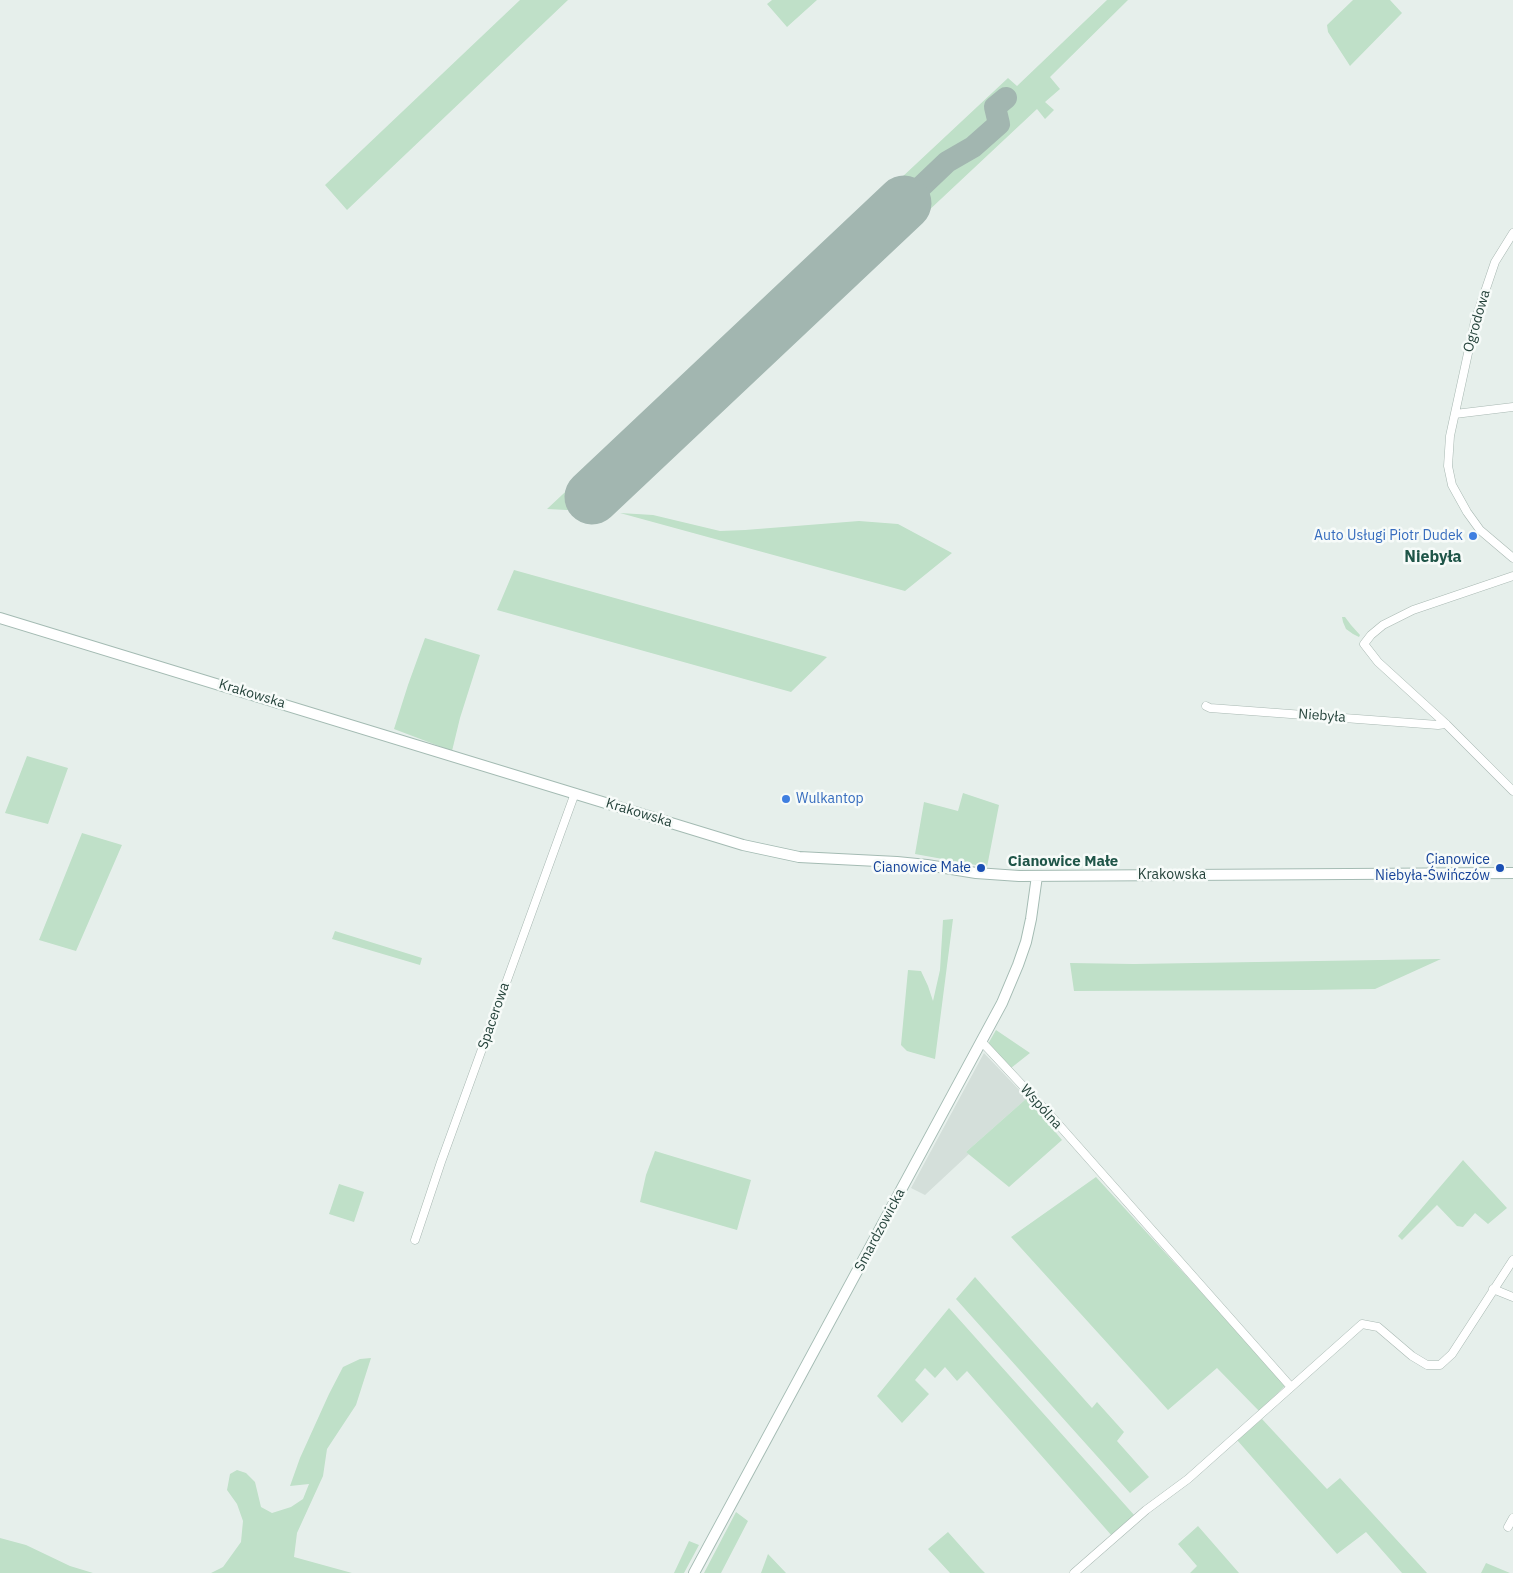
<!DOCTYPE html>
<meta charset="utf-8">
<style>
body{margin:0}
canvas{display:block;background:#e6efeb}
</style>
<canvas width="1513" height="1573"></canvas>
<script>
const ctx = document.querySelector('canvas').getContext('2d');
ctx.lineJoin = 'round';
function fill(path, color) { ctx.fillStyle = color; ctx.fill(path, 'evenodd'); }
const shape = rows => new Path2D(rows.map(r => 'M' + r).join(''));
function stroke(path, color, width, dash) { ctx.strokeStyle = color; ctx.lineWidth = width; ctx.lineCap = dash ? 'butt' : 'round'; ctx.setLineDash(dash || []); ctx.stroke(path); }
function drawText(font, color, halo, rows, align = 'center') {
  ctx.font = font + ' "IBM Plex Sans",sans-serif'; ctx.lineWidth = 5; ctx.setLineDash([]); ctx.textBaseline = 'middle'; ctx.strokeStyle = halo; ctx.fillStyle = color; for (const [text, x, y, turn = 0] of rows) {
    ctx.save(); ctx.translate(x, y); ctx.rotate((+turn || 0) * Math.PI / 180); ctx.textAlign = isNaN(turn) ? turn : align; if (halo) ctx.strokeText(text, 0, 0); ctx.fillText(text, 0, 0); ctx.restore();
  }
}
fill(shape([
 [984,1053,1027,1098,966,1152,969,1154,925,1195,911,1188]
]), '#d4dfda');
fill(shape([
 [520,0,568,0,347,210,325,185],
 [772,0,817,0,787,27,767,4],
 [1107,0,1128,0,1050,77,1060,89,1045,102,1054,110,1045,119,1037,109,607,512,547,509,1008,78,1017,86],
 [1353,0,1390,0,1402,13,1350,66,1328,32,1327,25],
 [620,513,653,515,720,531,745,530,859,521,898,524,952,553,905,591],
 [514,570,827,657,791,692,497,610],
 [1342,617,1345,617,1351,625,1360,635,1359,637,1353,634,1346,629,1343,622],
 [425,638,480,655,460,718,452,751,394,729,408,685],
 [27,756,68,768,48,824,5,813],
 [963,793,999,805,987,867,915,854,924,802,958,811],
 [82,833,122,845,76,951,39,940],
 [953,919,935,1059,907,1051,901,1045,908,970,921,971,928,986,933,1001,940,970,943,920],
 [335,931,422,958,420,965,332,939],
 [1441,959,1375,989,1306,990,1074,991,1070,963,1134,964],
 [996,1030,1030,1053,1011,1068,988,1044],
 [1027,1098,1062,1140,1009,1187,966,1152],
 [655,1151,751,1180,737,1230,640,1202,646,1175],
 [1463,1160,1507,1208,1488,1224,1475,1213,1463,1227,1457,1226,1437,1205,1402,1240,1398,1236],
 [1096,1177,1286,1385,1259,1411,1217,1368,1168,1410,1011,1237],
 [339,1184,364,1192,354,1222,329,1214],
 [975,1277,1092,1408,1097,1402,1124,1432,1117,1441,1149,1477,1130,1493,956,1299],
 [949,1308,1135,1516,1112,1536,967,1371,957,1381,945,1367,935,1378,925,1368,915,1380,929,1394,902,1423,877,1396],
 [371,1358,356,1405,327,1449,323,1476,297,1533,294,1557,352,1573,211,1573,223,1567,241,1542,243,1521,237,1504,227,1490,230,1474,237,1470,246,1473,255,1482,261,1507,272,1513,291,1507,303,1499,309,1484,290,1486,300,1458,329,1394,343,1367,360,1359],
 [1262,1419,1327,1489,1340,1478,1427,1573,1402,1573,1366,1532,1337,1554,1237,1440],
 [736,1512,748,1521,721,1573,704,1573],
 [1198,1526,1239,1573,1190,1573,1197,1566,1178,1544],
 [948,1532,980,1568,985,1573,950,1573,928,1549],
 [0,1538,26,1545,70,1566,93,1573,0,1573],
 [689,1541,699,1545,684,1573,674,1573],
 [768,1554,786,1573,761,1573],
 [1486,1563,1510,1573,1481,1573]
]), '#bfe0c8');
stroke(shape([
 [904,203,947,162,973,147,999,124,995,107,1006,98]
]), '#a2b6b0', 22);
stroke(shape([
 [592,497,904,203]
]), '#a2b6b0', 55);
const street = shape([
 [1513,233,1495,262,1475,321,1450,436,1448,466,1452,485,1467,512,1480,530,1513,558],
 [1455,414,1513,407],
 [1513,576,1413,610,1383,625,1371,635,1364,644,1378,662,1446,724,1513,791],
 [1206,706,1210,708,1438,725,1446,724],
 [981,1041,1051,1116,1291,1387],
 [415,1240,441,1162,575,793],
 [1493,1289,1513,1297],
 [1508,1527,1513,1518],
 [1074,1573,1146,1510,1188,1479,1362,1324,1378,1327,1412,1356,1427,1365,1440,1365,1452,1354,1513,1260]
]);
const secondary = shape([
 [0,618,743,845,799,857,897,862,927,865,976,873,1019,876,1513,873],
 [694,1573,1002,1003,1018,965,1026,942,1031,919,1037,876]
]);
stroke(street, '#a8b8b2', 9);
stroke(secondary, '#a4bbb3', 12);
stroke(street, '#fff', 8);
stroke(secondary, '#fff', 10);
for (const [x, y, r, color] of [
 [1473,536,5,"#3f7fe0"],
 [786,799,5,"#3f7fe0"],
 [981,868,5,"#1a4fb4"],
 [1500,868,5,"#1a4fb4"]
]) { const dot = new Path2D(); dot.arc(x, y, r, 0, 2 * Math.PI); ctx.fillStyle = color; ctx.fill(dot); stroke(dot, '#f7fbf9', 2); }
drawText('14px', '#24423a', '#f7fbf9', [
 ["Ogrodowa",1477,321,-74],
 ["Krakowska",252,694,17],
 ["Niebyła",1322,716,4],
 ["Krakowska",639,813,17],
 ["Krakowska",1172,875],
 ["Spacerowa",494,1016,-71],
 ["Wspólna",1041,1107,48],
 ["Smardzowicka",880,1230,-62]
]);
drawText('14px', '#366cbe', '#f7fbf9', [
 ["Auto Usługi Piotr Dudek",1463,536],
 ["Wulkantop",796,799,"left"]
], 'right');
drawText('14px', '#164399', '#f7fbf9', [
 ["Cianowice",1490,860],
 ["Niebyła-Świńczów",1490,876],
 ["Cianowice Małe",971,868]
], 'right');
drawText('bold 15px', '#1f5548', '#f7fbf9', [
 ["Cianowice Małe",1063,862]
]);
drawText('bold 16px', '#1f5548', '#f7fbf9', [
 ["Niebyła",1433,557]
]);
</script>
